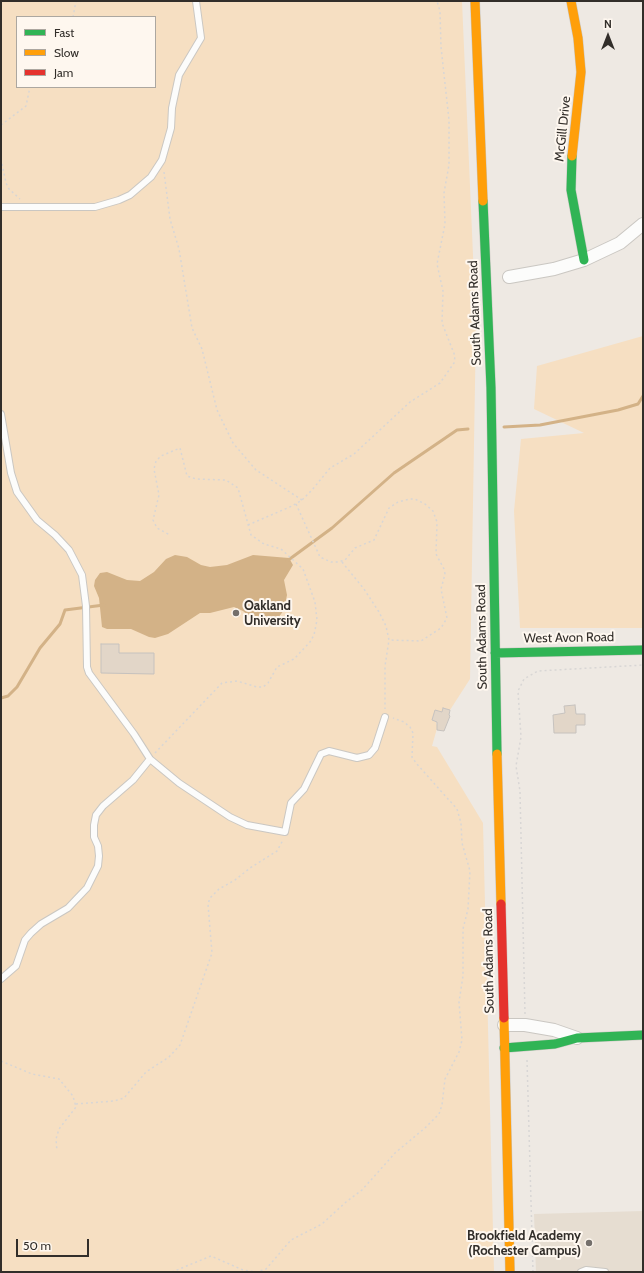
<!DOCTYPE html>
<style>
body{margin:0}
#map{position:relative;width:644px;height:1273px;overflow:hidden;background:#eee9e3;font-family:Cabin,sans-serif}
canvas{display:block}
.frame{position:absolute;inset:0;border:2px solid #322e2a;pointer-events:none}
.legend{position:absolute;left:16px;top:16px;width:140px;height:72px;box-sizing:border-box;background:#fef7ef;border:1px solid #aca7a0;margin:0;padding:5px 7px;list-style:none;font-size:12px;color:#322e2a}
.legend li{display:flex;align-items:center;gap:8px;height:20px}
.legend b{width:20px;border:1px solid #aca7a0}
.north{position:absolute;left:588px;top:16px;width:40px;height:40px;-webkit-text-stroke:3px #fef7ef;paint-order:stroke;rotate:0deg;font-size:11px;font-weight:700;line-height:16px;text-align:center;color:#322e2a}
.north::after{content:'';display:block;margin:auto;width:14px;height:18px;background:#322e2a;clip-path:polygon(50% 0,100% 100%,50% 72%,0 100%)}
.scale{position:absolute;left:16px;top:1239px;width:73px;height:18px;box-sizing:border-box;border:2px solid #322e2a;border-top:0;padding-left:5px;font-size:12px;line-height:14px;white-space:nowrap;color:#322e2a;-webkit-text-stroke:3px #fef7ef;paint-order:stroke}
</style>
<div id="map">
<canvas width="644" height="1273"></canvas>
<div class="frame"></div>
<ul class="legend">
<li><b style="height:5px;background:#30b455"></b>Fast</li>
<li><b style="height:5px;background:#ff9f0a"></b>Slow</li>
<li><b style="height:5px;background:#e5322d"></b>Jam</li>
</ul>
<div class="north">N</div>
<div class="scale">50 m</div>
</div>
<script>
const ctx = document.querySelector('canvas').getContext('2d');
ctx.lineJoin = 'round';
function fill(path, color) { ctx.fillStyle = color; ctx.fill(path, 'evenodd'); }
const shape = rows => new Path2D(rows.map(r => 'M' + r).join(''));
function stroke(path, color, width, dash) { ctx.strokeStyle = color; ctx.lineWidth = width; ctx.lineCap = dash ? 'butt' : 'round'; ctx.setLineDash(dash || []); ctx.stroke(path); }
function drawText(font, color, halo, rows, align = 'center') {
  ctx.font = font + ' Cabin,sans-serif'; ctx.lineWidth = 4; ctx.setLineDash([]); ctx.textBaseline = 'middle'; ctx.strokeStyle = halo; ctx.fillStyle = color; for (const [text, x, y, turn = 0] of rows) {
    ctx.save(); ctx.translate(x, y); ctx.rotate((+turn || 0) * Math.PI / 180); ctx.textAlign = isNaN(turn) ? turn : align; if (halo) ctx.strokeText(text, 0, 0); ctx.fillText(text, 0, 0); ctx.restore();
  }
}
fill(shape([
 [643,1211,643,1272,536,1272,534,1214]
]), '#e6ddd1');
fill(shape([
 [1,1,462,1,476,325,470,679,450,710,443,708,442,712,435,711,432,720,437,722,436,724,438,725,432,746,437,747,483,823,494,1272,1,1272],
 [17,17,155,17,155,87,17,87],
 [643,336,643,628,520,628,514,511,521,439,584,433,534,409,537,366]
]), '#f6dfc2');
fill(shape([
 [175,555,187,557,201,565,210,567,227,565,253,555,289,558,293,565,284,580,287,595,284,610,278,618,265,623,257,622,243,611,234,607,210,613,200,613,168,634,155,638,149,637,131,629,107,629,102,627,99,598,94,586,95,580,100,573,107,572,127,580,140,581,154,572,166,559]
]), '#d3b287');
stroke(shape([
 [504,427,540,425,618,410,638,404,643,396],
 [287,561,332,528,394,473,457,430,468,429],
 [1,698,8,696,17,687,40,648,60,624,65,610,104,605]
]), '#d3b287', 3);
const building = shape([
 [101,644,119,644,119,653,154,653,154,674,101,673,101,644],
 [575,705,576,714,585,714,585,725,576,725,576,733,554,733,553,715,565,713,564,706,575,705],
 [443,708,450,710,449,715,450,716,444,731,437,730,437,722,432,720,435,710,442,712,443,708]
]);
fill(building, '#e2d6c8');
stroke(building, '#c6c2be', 1);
const lane = shape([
 [1,207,95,207,119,200,130,195,151,177,162,160,171,128,172,108,179,75,201,38,196,1],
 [1,414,11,473,17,492,37,520,55,535,69,550,82,575,86,606,87,667,89,673,134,734,150,759,179,783,230,817,247,825,285,832,291,803,304,789,321,754,329,751,357,758,369,755,375,748,385,717],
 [1,979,16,966,25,940,31,933,41,924,68,908,87,888,98,866,99,856,98,846,94,837,94,825,96,815,103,806,133,780,150,759],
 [581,1272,586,1270,605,1272]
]);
const street = shape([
 [509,277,554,269,584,260,620,243,643,224],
 [504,1025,525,1025,554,1030,577,1038]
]);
const fast = shape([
 [572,156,571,190,584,260],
 [483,201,491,388,497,754],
 [495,653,643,650],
 [504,1048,555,1044,577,1038,643,1035]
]);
const slow = shape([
 [475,1,483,201],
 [571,1,578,38,581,72,572,156],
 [497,754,501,904],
 [504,1018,510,1272]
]);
const jam = shape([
 [501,904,504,1018]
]);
stroke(lane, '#cac7c2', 8);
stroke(street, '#cac7c2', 14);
stroke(fast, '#cac7c2', 10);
stroke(slow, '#cac7c2', 10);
stroke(jam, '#cac7c2', 10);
stroke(shape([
 [73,17,76,1],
 [1,125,26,106,30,87],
 [1,159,6,183,9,189,20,199],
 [164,172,170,219,179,249,192,328,202,349,217,410,233,443,256,470,302,500],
 [296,504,320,557,331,562,338,562,345,560,355,548,374,540,389,508,398,502,410,499,415,499,425,504,433,511,437,522,436,554,444,569,445,574,441,589,447,618,441,628,421,641,389,640],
 [248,525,292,506,302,500,312,490,330,468,354,454,410,402,440,383,454,363,455,356,442,323,443,291,437,264,445,224,444,193,449,165,449,120,441,47,440,11,437,1],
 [342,562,364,589,379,612,386,626,389,640,385,666,385,709],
 [155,753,222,683,237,681,257,687,263,687,268,683,277,667,294,659,310,642,314,635,317,620,315,602,303,569,281,549,264,544,251,535,238,488,226,480,196,479,187,476,180,448,161,456,156,461,154,469,159,495,153,520,157,528,170,535],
 [525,1014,520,791,516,766,521,737,518,691,524,679,538,671,643,665],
 [527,1060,533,1272],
 [1,1061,32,1074,59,1079,73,1096,76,1107,59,1129,56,1139,57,1151],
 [76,1104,114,1101,124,1098,146,1072,169,1057,180,1045,212,953,208,904,210,898,219,889,235,880,250,868,277,851,283,840],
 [172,1272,211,1256,243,1270,257,1272,266,1269,291,1240,322,1224,346,1202,362,1190,395,1153,425,1128,439,1114,442,1105,445,1079,459,1052,462,1040,459,1002,463,976,463,929,468,909,470,871,462,843,461,823,457,809,416,763,412,757,413,733,410,727,404,722,393,718]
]), '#d8d6d5', 1.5, [2, 3]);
stroke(lane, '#fcfcfb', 6);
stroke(street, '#fcfcfb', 12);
stroke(fast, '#30b455', 9);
stroke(slow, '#ff9f0a', 9);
stroke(jam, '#e5322d', 9);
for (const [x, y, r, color] of [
 [236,613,4,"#746f6b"],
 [589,1243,4,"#746f6b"]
]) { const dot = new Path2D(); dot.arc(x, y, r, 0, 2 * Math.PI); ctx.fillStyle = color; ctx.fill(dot); stroke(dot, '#fef7ef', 1.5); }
drawText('13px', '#322e2a', '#fef7ef', [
 ["McGill Drive",563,129,-84],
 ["South Adams Road",475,313,-92],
 ["South Adams Road",482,637,-91],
 ["West Avon Road",569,638,-1],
 ["South Adams Road",489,961,-91]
]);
drawText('bold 13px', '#322e2a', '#fef7ef', [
 ["Oakland",244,606],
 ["University",244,621],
 ["Brookfield Academy",581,1236,"right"],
 ["(Rochester Campus)",581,1251,"right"]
], 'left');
</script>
